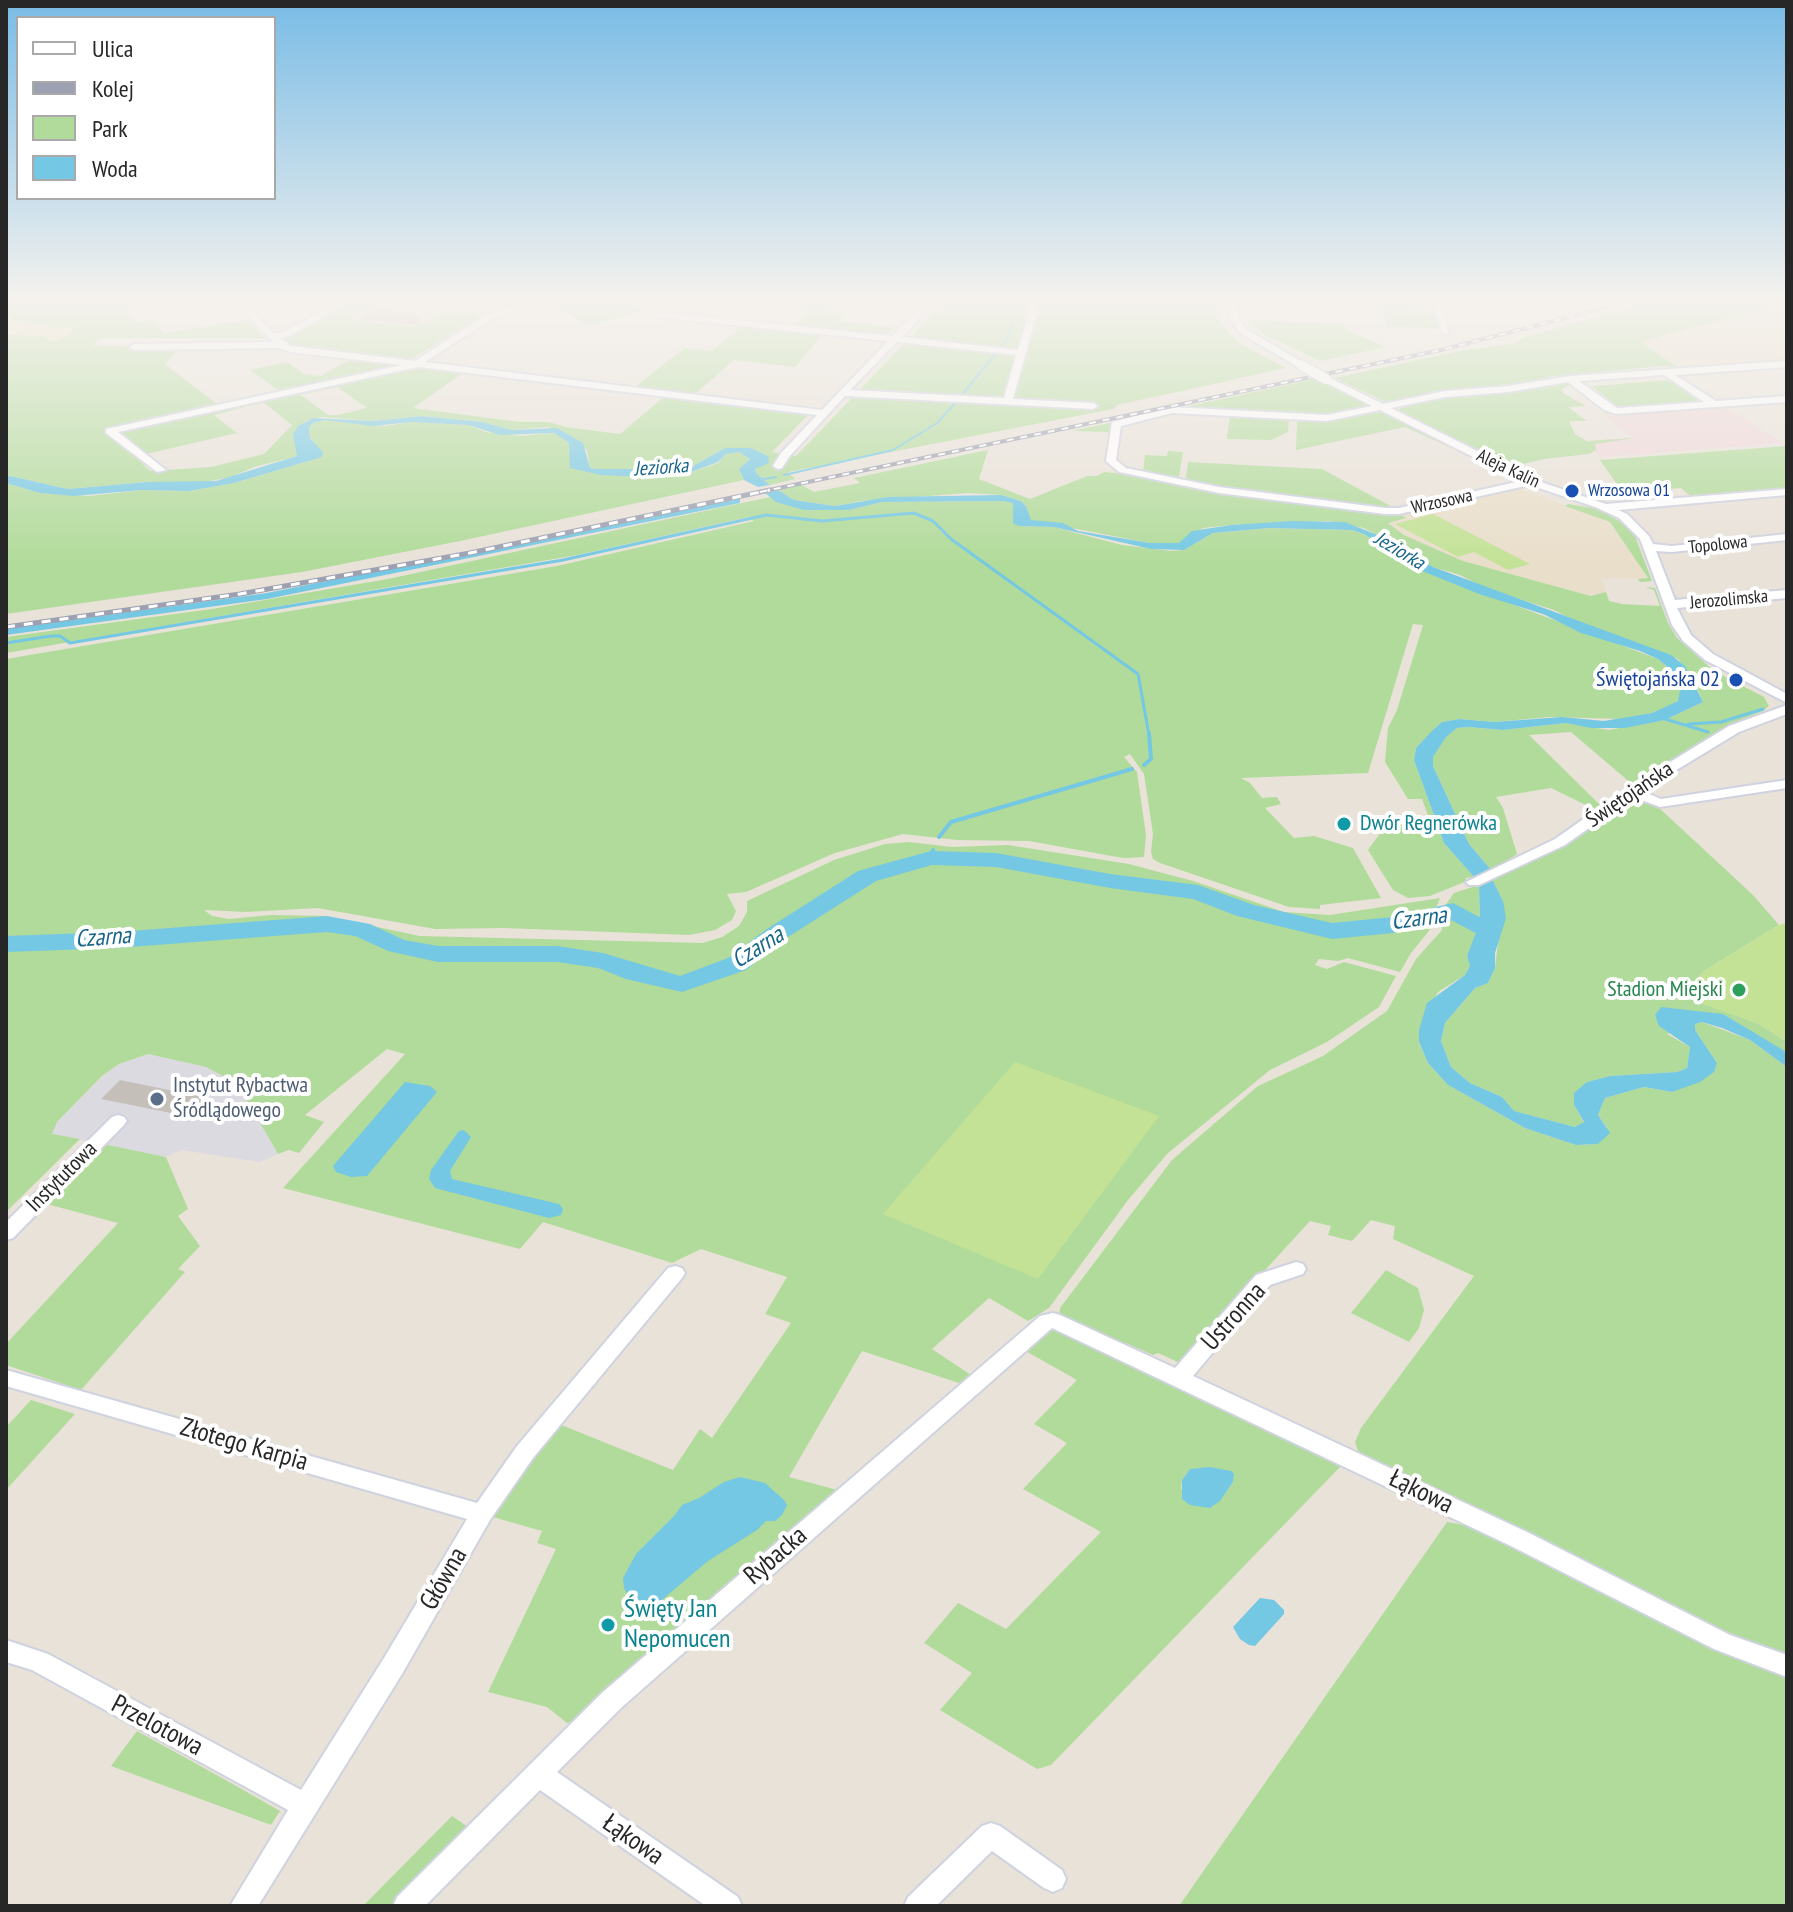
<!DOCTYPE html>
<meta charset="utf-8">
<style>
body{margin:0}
#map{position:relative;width:1793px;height:1912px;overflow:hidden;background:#e9e2d9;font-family:"PT Sans Narrow",sans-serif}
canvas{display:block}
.frame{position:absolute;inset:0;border:8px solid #272727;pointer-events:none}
.legend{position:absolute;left:16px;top:16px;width:260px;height:184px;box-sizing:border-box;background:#fff;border:2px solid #a9a9a9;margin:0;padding:10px 14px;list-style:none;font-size:24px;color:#272727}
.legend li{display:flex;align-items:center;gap:16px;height:40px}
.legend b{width:40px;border:2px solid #a9a9a9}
</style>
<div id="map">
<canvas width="1793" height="1912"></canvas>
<div class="frame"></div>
<ul class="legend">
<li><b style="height:10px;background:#fff"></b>Ulica</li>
<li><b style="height:10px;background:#9da0b0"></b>Kolej</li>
<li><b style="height:22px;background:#b1db9a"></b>Park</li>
<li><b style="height:22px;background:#74c8e3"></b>Woda</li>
</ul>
</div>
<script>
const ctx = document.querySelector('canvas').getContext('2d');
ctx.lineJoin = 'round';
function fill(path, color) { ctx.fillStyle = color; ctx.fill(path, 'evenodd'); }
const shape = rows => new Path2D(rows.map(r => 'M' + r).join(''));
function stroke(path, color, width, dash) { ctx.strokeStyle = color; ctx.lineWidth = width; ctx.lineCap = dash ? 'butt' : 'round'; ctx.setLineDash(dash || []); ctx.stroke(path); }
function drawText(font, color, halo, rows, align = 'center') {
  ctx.font = font + ' "PT Sans Narrow",sans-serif'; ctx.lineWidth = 8; ctx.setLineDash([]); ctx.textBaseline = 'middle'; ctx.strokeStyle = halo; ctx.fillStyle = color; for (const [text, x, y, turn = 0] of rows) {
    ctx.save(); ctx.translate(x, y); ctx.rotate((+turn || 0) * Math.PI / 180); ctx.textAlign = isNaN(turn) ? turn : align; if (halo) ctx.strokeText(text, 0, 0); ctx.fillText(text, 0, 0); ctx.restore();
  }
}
fill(shape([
 [148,1054,206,1067,225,1077,242,1092,278,1154,260,1162,181,1150,166,1157,51,1134,57,1122,103,1076,119,1064]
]), '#dcdae1');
fill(shape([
 [415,298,454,298,498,310,482,316,447,310,417,327,348,319,382,300,406,303],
 [1787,303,1787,361,1680,369,1639,342],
 [1519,488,1610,522,1648,579,1601,578,1606,592,1592,596,1463,561,1404,535,1387,523,1405,518,1400,514]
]), '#e9deca');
fill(shape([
 [1726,407,1783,443,1601,457,1583,441,1632,437,1604,416]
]), '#efd7d8');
fill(shape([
 [6,298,74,298,77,303,107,298,199,298,127,310,136,323,154,320,164,333,247,320,264,338,100,338,93,345,179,349,165,364,217,404,106,429,150,471,211,467,264,454,292,425,264,403,250,406,246,403,297,392,328,415,337,415,367,408,337,387,306,394,301,391,414,367,463,373,413,408,520,422,549,422,566,427,620,434,665,396,810,413,772,452,796,456,948,298,1032,298,1133,304,1134,298,1225,298,1225,308,1219,308,1219,321,1224,328,1239,343,1286,368,1117,405,1113,409,788,472,795,479,770,485,757,474,755,468,768,456,751,448,725,448,693,466,680,469,597,469,590,468,587,450,548,427,512,430,482,422,422,416,373,421,321,417,305,421,298,456,254,467,231,477,194,484,147,482,68,489,6,475],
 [357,298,415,298,406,303,382,301,350,320,417,327,447,310,482,316,410,360,400,361,291,347,281,339],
 [580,298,621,298,646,311,588,326,551,304],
 [769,298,829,298,819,308,846,312,837,321,895,327,884,337,791,327,812,308,764,302],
 [1355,298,1432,298,1435,310,1356,307],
 [1665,298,1686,298,1679,302,1693,298,1724,298,1736,304,1787,300,1787,303,1640,342,1679,368,1664,366,1553,376,1515,385,1439,392,1386,402,1335,378,1459,351,1516,343,1524,337],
 [1383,309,1436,312,1440,329,1387,326],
 [1249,320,1343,324,1348,331,1386,347,1321,361,1263,334],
 [743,325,823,334,795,367,734,360,694,395,634,388,684,348,712,351],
 [349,360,388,365,386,368,251,397,278,390,250,370,287,362,304,374,321,376],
 [1315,379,1372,406,1330,416,1193,409,1132,418,1108,432,1072,431],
 [1671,380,1704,403,1620,408,1592,386],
 [1567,382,1570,384,1562,389,1563,393,1586,406,1568,407,1587,421,1569,421,1575,434,1587,441,1635,438,1595,444,1596,450,1589,454,1544,459,1518,465,1518,469,1515,469,1398,411,1403,406,1443,397],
 [240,404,245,407,214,415,237,433,146,454,124,435,118,436,120,431],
 [1383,412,1413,426,1489,465,1405,427,1296,450,1297,422],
 [1230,414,1289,419,1288,432,1271,440,1227,439],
 [325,420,385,426,412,422,468,425,486,432,520,436,554,433,569,443,571,468,644,477,691,472,718,463,726,454,732,452,739,452,750,459,739,469,744,480,460,541,302,572,6,614,6,483,40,493,89,496,142,490,189,491,234,483,322,457,316,444,310,438,309,428,313,423],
 [1787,446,1787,489,1693,498,1681,488,1623,493,1600,460],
 [988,450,979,479,1030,499,1087,476,1097,476,1104,472,1138,475,1238,497,1400,514,1406,518,1388,523,1404,535,1463,561,1591,596,1606,592,1609,601,1622,604,1660,606,1654,590,1645,587,1655,588,1668,623,1677,638,1714,671,1764,697,1769,706,1763,711,1735,722,1632,784,1571,732,1529,735,1600,805,1594,809,1551,788,1496,797,1503,808,1517,854,1492,871,1469,844,1433,766,1433,757,1445,737,1457,728,1468,727,1503,730,1566,723,1609,730,1665,720,1703,702,1693,679,1678,659,1585,626,1554,610,1487,589,1460,575,1433,567,1364,528,1328,521,1231,525,1203,528,1179,543,1150,543,1030,520,1026,506,1021,501,1001,495,969,493,861,501,835,506,794,500,778,490,802,485,814,492,860,483,854,478],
 [1168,451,1183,452,1179,477,1143,472,1145,455,1167,456],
 [1188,462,1322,469,1396,509,1245,494,1190,482,1186,478],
 [770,497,804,509,823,510,849,510,882,502,1003,501,1013,503,1015,508,1013,517,1019,526,1054,527,1122,545,1171,551,1184,550,1213,533,1269,528,1352,530,1366,535,1410,566,1658,659,1676,674,1681,693,1678,701,1670,706,1652,713,1620,719,1550,717,1494,722,1459,719,1442,722,1416,748,1414,760,1444,843,1474,877,1465,878,1467,881,1430,896,1408,898,1393,890,1368,850,1389,821,1429,818,1422,799,1408,799,1385,762,1388,728,1397,710,1423,625,1413,624,1368,773,1241,778,1250,783,1262,798,1277,797,1281,804,1265,808,1294,838,1314,836,1353,848,1381,898,1320,905,1320,909,1289,907,1160,863,1153,859,1151,852,1153,834,1144,774,1130,754,1124,757,1137,772,1146,835,1144,857,1123,858,1029,841,957,840,903,834,835,853,746,892,727,894,736,911,732,920,715,930,689,935,503,928,435,929,318,908,246,912,204,910,212,916,229,919,271,915,325,916,420,936,703,943,722,937,739,926,747,912,747,901,834,860,885,844,909,842,952,847,1008,845,1129,864,1193,881,1284,912,1330,915,1440,898,1435,911,1361,928,1339,929,1306,921,1307,927,1337,934,1408,925,1436,915,1436,922,1411,953,1400,972,1348,958,1338,961,1319,959,1315,965,1327,969,1344,962,1396,976,1379,1007,1327,1042,1270,1070,1168,1153,1128,1200,1049,1308,1028,1321,989,1298,932,1349,971,1375,962,1384,862,1351,789,1477,841,1491,583,1717,567,1723,547,1707,488,1692,556,1549,537,1543,542,1531,489,1516,559,1424,673,1470,700,1429,712,1438,791,1323,765,1314,787,1277,701,1249,672,1263,543,1222,520,1249,283,1188,405,1054,387,1049,305,1115,324,1122,299,1153,289,1150,278,1154,242,1092,225,1077,206,1067,148,1054,119,1064,102,1076,57,1122,52,1134,80,1139,6,1212,6,659,557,566,754,521,749,517,577,555,6,653,6,637,212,609,388,579],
 [1568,504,1598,509,1626,525,1635,536,1652,581,1640,582,1638,579,1648,578,1610,522,1565,506],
 [1633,796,1657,806,1753,895,1779,925,1704,971,1688,998,1759,1024,1787,1042,1787,1054,1723,1014,1667,1034,1690,1047,1687,1068,1677,1072,1610,1076,1587,1082,1574,1105,1584,1123,1575,1127,1513,1111,1502,1097,1470,1083,1451,1067,1441,1041,1445,1023,1475,988,1488,983,1495,968,1503,901,1492,879,1555,850],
 [1479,885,1480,922,1459,910,1442,910,1454,893],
 [1442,914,1463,918,1475,930,1476,940,1467,956,1470,966,1465,975,1438,992,1422,1022,1419,1043,1428,1063,1448,1085,1525,1128,1576,1145,1598,1144,1607,1128,1598,1115,1605,1098,1644,1087,1672,1092,1717,1063,1695,1030,1695,1024,1702,1022,1750,1040,1787,1067,1787,1658,1698,1623,1358,1451,1355,1442,1361,1428,1474,1276,1393,1239,1395,1226,1371,1220,1352,1241,1328,1235,1331,1226,1310,1221,1180,1363,1158,1353,1153,1355,1126,1343,1123,1346,1059,1315,1060,1308,1172,1160,1258,1086,1323,1056,1387,1011,1416,959,1442,930],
 [103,1144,166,1157,188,1209,178,1216,200,1246,178,1269,185,1272,81,1390,6,1365,6,1344,118,1223,43,1203],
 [1386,1270,1418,1288,1424,1310,1419,1328,1409,1342,1351,1313],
 [1050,1324,1342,1465,1051,1765,1037,1769,940,1710,972,1673,924,1643,958,1603,1006,1629,1101,1532,1023,1489,1067,1443,1034,1424,1077,1380,1022,1349],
 [1190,1469,1233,1482,1220,1500,1210,1507,1181,1489,1182,1480],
 [31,1400,75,1414,6,1490,6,1427],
 [1447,1522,1470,1526,1787,1672,1787,1906,1179,1906],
 [137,1731,231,1783,280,1811,271,1825,111,1766],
 [452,1816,468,1827,393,1906,363,1906]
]), '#b1db9a');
fill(shape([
 [6,314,16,321,35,322,51,327,73,327,71,333,56,341,48,341,48,338,41,336,6,335]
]), '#ece4be');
fill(shape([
 [1433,514,1530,564,1508,570,1474,552,1458,557,1395,524],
 [1787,923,1787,1042,1759,1024,1687,998,1693,982,1704,971,1779,925],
 [1015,1062,1159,1116,1038,1279,883,1214]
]), '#c3e296');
fill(shape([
 [422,416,482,422,512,430,557,428,583,443,590,468,597,469,680,469,693,466,725,448,751,448,768,456,769,463,755,469,757,474,770,485,758,487,744,480,739,469,750,459,739,452,726,454,718,462,691,472,644,477,601,475,570,468,569,443,554,433,500,435,468,425,412,422,373,426,325,420,313,423,309,428,310,438,323,452,322,457,234,483,189,491,142,490,74,496,40,493,6,483,6,475,68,489,147,482,216,481,297,456,293,434,298,426,313,418,373,421],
 [778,490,794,500,835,506,888,497,1001,495,1021,501,1026,506,1031,520,1063,523,1078,531,1150,543,1179,543,1192,531,1231,525,1292,521,1345,522,1380,536,1433,567,1671,655,1685,666,1703,702,1665,720,1625,728,1591,728,1566,723,1503,730,1468,727,1457,728,1446,737,1433,757,1433,766,1469,844,1492,871,1474,877,1444,843,1414,760,1416,748,1432,731,1442,722,1459,719,1494,722,1562,717,1604,721,1652,713,1678,701,1681,685,1676,674,1658,659,1640,651,1581,633,1543,614,1479,594,1410,566,1366,535,1352,530,1269,528,1213,533,1184,550,1151,549,1054,527,1019,526,1013,523,1013,503,1003,501,882,502,849,510,804,510,776,502,765,493],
 [1492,879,1503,901,1506,918,1495,953,1495,968,1488,983,1475,988,1445,1023,1441,1041,1451,1067,1470,1083,1502,1097,1514,1111,1575,1127,1584,1122,1574,1105,1574,1093,1587,1082,1610,1076,1677,1072,1687,1068,1690,1047,1659,1026,1655,1015,1661,1007,1723,1014,1783,1050,1787,1054,1787,1067,1750,1040,1722,1028,1702,1022,1695,1024,1695,1030,1717,1063,1714,1072,1700,1082,1672,1092,1644,1087,1605,1098,1598,1115,1610,1133,1598,1144,1576,1145,1525,1128,1448,1085,1428,1063,1419,1042,1419,1030,1427,1003,1465,975,1470,966,1467,956,1480,922,1479,885],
 [405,1082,430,1086,437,1092,367,1176,351,1177,336,1172,333,1166],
 [464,1130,471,1137,450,1171,452,1179,559,1204,563,1209,561,1215,549,1218,435,1188,429,1179,431,1170,459,1131],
 [1210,1467,1231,1471,1234,1474,1233,1482,1220,1501,1210,1508,1190,1505,1182,1499,1182,1480,1190,1469],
 [740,1477,765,1483,784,1500,787,1505,782,1515,775,1521,766,1521,757,1530,708,1561,651,1609,642,1610,632,1603,624,1588,623,1578,636,1554,674,1516,682,1505,699,1498,724,1482],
 [1260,1598,1274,1600,1284,1610,1284,1614,1255,1646,1249,1645,1240,1639,1233,1627]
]), '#74c8e3');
stroke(shape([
 [999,349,1009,336,1022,298],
 [961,396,997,352],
 [784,475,893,450,937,423,958,400],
 [759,480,776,477]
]), '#74c8e3', 2);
stroke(shape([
 [6,643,51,636,60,636,70,643,563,560,766,515,822,521,914,513,933,521,951,539,1138,674,1149,735],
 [1665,719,1708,732],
 [1688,724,1721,722,1763,709]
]), '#74c8e3', 3);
stroke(shape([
 [1144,765,1151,759,1149,733],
 [939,837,951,822,1132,769],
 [931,858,933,850]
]), '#74c8e3', 4);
fill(shape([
 [737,498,740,499,740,503,267,599,6,635,6,629,267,593,737,498]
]), '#74c8e3');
fill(shape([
 [931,851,996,853,1110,874,1198,885,1254,905,1332,923,1393,917,1453,903,1496,926,1500,931,1496,936,1487,939,1449,919,1393,933,1332,939,1237,916,1193,899,1110,888,996,867,932,865,876,881,785,939,746,970,682,992,626,979,598,968,557,962,438,962,388,951,355,936,327,932,117,948,6,952,6,936,117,932,327,916,370,924,404,940,438,946,557,946,603,953,680,976,728,958,767,929,858,871,931,851]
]), '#74c8e3');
fill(shape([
 [376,309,420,315,419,326,359,319],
 [120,1080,213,1099,196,1118,101,1099]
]), '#c4bfb9');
const minor = shape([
 [231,298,240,298,274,334,285,331,346,298,357,298,291,335,279,338,292,346,415,361,486,315,517,304,548,298,566,298,519,309,492,319,425,362,822,410,888,341,657,317,623,298,634,298,659,312,892,336,931,298,940,298,902,337,1018,350,1033,298,1041,298,1013,399,1093,403,1098,406,1093,409,845,396,789,457,782,468,778,469,773,466,781,453,817,415,418,367,118,432,166,470,157,472,106,433,106,429,402,365,290,352,279,348,134,350,129,347,134,344,273,342,231,298],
 [897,342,1016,355,1004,398,850,390,897,342],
 [1230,298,1238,298,1238,317,1246,329,1304,363,1304,367,1298,367,1240,333,1230,317,1230,298],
 [1432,298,1440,298,1449,335,1442,333,1432,298],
 [1787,361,1787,367,1675,375,1716,401,1787,396,1787,402,1616,414,1604,410,1568,382,1508,392,1445,397,1391,408,1535,480,1606,504,1787,489,1787,495,1618,510,1627,514,1649,536,1653,544,1672,546,1787,534,1787,540,1672,552,1656,551,1675,600,1787,590,1787,598,1677,608,1691,635,1713,654,1787,694,1787,703,1705,660,1683,641,1672,625,1640,539,1619,518,1595,507,1530,485,1399,514,1385,514,1219,493,1119,472,1106,461,1112,422,1172,407,1327,415,1372,406,1323,381,1321,379,1326,376,1383,404,1445,391,1508,386,1570,376,1787,361],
 [1664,375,1704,402,1617,408,1579,381,1664,375],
 [1380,410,1521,481,1399,508,1385,508,1219,487,1126,468,1116,460,1121,426,1172,413,1327,421,1380,410],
 [1787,705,1787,714,1739,732,1642,791,1661,799,1787,780,1787,788,1660,807,1633,797,1565,845,1479,885,1469,885,1466,882,1555,839,1626,789,1729,726,1787,705],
 [118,1115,124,1117,127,1121,124,1125,13,1238,6,1240,6,1222,112,1117,118,1115],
 [1296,1262,1303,1264,1306,1269,1303,1274,1270,1285,1193,1376,1529,1533,1730,1635,1787,1655,1787,1677,1714,1649,1513,1547,1052,1328,621,1708,557,1772,738,1897,742,1906,706,1906,540,1790,425,1906,393,1906,397,1897,603,1692,1040,1316,1053,1313,1060,1315,1175,1368,1256,1275,1296,1262],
 [675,1266,682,1268,685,1273,682,1278,533,1458,490,1520,402,1674,258,1906,230,1906,288,1810,32,1670,6,1662,6,1640,48,1654,301,1790,384,1658,467,1519,6,1386,6,1370,477,1503,517,1446,668,1268,675,1266],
 [991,1823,1000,1826,1062,1870,1066,1879,1062,1888,1053,1892,1044,1888,992,1851,936,1906,904,1906,908,1897,982,1826,991,1823]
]);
stroke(minor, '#cfd2df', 4);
fill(minor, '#fff');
const railFar1 = shape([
 [760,492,1441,350,1643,298]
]);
const rail = shape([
 [6,627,240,594,470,553,770,490]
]);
stroke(railFar1, '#9da0b0', 4);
stroke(rail, '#9da0b0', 5);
stroke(railFar1, '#fff', 2, [7]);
stroke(rail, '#fff', 3, [9]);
const minorBridge = shape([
 [1301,365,1326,379]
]);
stroke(minorBridge, '#cfd2df', 12, []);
stroke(minorBridge, '#fff', 10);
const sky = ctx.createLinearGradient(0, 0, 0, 566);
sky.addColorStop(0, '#79bce6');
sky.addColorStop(0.53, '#f5f2ee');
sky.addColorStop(1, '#f5f2ee00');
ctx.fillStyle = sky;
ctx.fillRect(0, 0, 1793, 566);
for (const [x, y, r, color] of [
 [1572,491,8,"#1a4fb4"],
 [1736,680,8,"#1a4fb4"],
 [1344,824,8,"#0f9aa8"],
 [1739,990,8,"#2e9e5b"],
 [157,1099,8,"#5c6f8a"],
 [608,1625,8,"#0f9aa8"]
]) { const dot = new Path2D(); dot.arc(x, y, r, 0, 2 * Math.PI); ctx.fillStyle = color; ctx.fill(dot); stroke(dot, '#fff', 3); }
drawText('18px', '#272727', '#fff', [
 ["Aleja Kalin",1508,469,25],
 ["Wrzosowa",1442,502,-12],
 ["Topolowa",1718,545,-6],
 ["Jerozolimska",1729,600,-5]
]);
drawText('18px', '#164399', '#fff', [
 ["Wrzosowa 01",1588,491]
], 'left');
drawText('italic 20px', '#17658a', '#fff', [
 ["Jeziorka",661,468,-4],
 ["Jeziorka",1399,551,31]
]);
drawText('22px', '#164399', '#fff', [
 ["Świętojańska 02",1720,680]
], 'right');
drawText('22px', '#272727', '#fff', [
 ["Świętojańska",1630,795,-34],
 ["Instytutowa",62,1177,-45]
]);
drawText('22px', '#0d838f', '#fff', [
 ["Dwór Regnerówka",1360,824]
], 'left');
drawText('22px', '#27864d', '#fff', [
 ["Stadion Miejski",1723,990]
], 'right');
drawText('22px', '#4e5e75', '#fff', [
 ["Instytut Rybactwa",173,1086],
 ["Śródlądowego",173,1111]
], 'left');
drawText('italic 24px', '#17658a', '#fff', [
 ["Czarna",1419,919,-7],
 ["Czarna",103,938,-4],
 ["Czarna",758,948,-32]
]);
drawText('26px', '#272727', '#fff', [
 ["Ustronna",1234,1317,-48],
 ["Złotego Karpia",244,1445,16],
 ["Łąkowa",1421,1492,26],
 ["Rybacka",776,1556,-41],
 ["Główna",444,1579,-60],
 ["Przelotowa",157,1726,28],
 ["Łąkowa",633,1840,35]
]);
drawText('26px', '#0d838f', '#fff', [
 ["Święty Jan",624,1610],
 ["Nepomucen",624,1640]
], 'left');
</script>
